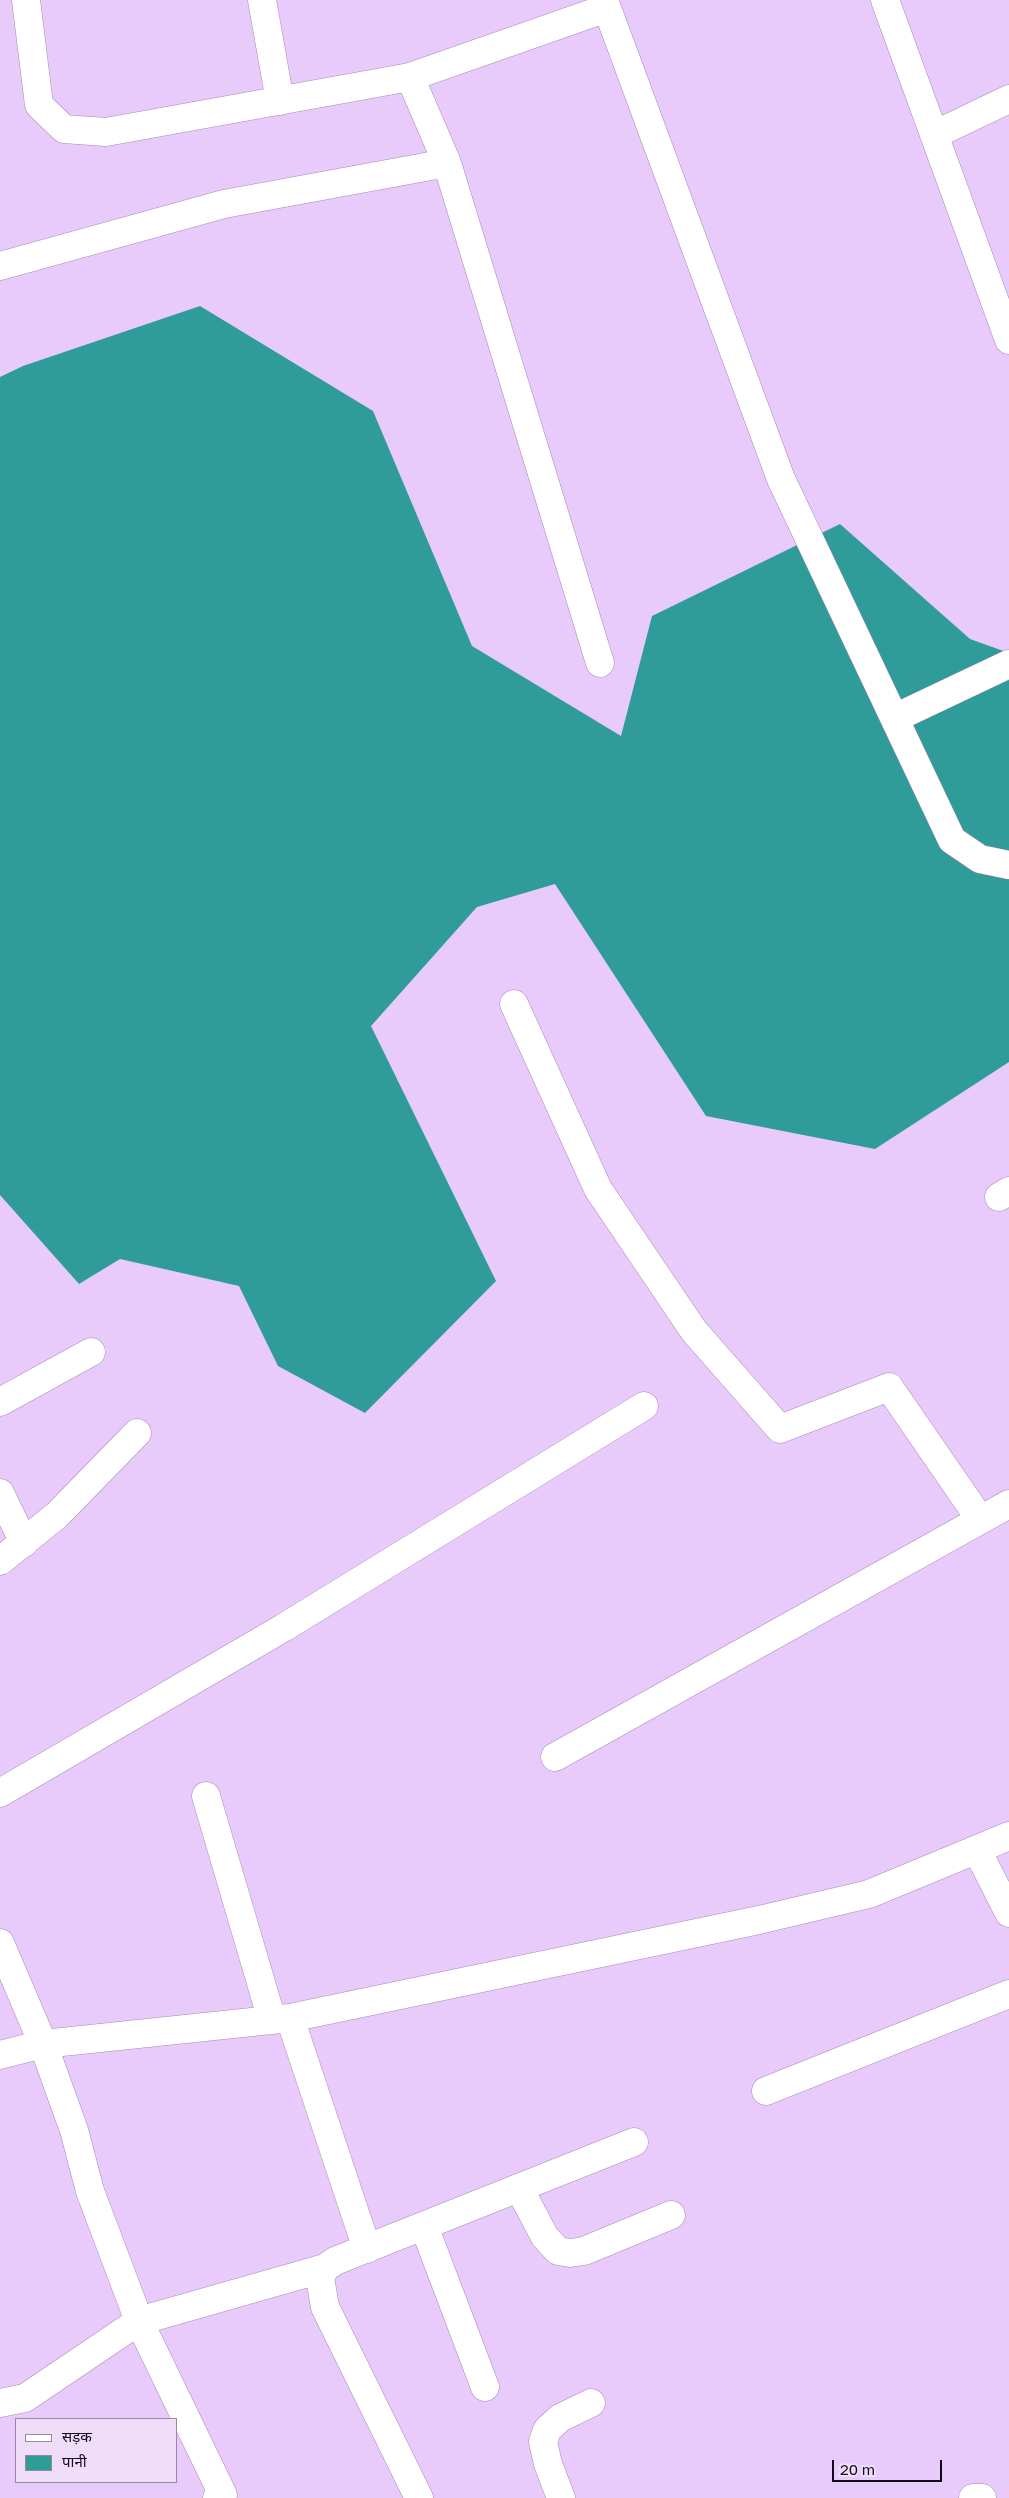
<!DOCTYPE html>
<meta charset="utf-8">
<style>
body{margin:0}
#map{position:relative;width:1009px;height:2498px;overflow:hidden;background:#e8cafb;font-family:"Golos Text","Noto Sans Devanagari",sans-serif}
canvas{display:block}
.legend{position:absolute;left:15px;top:2418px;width:162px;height:65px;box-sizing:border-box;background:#efddfa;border:1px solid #9788a0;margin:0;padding:6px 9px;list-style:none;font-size:15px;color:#14091a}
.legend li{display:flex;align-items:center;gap:10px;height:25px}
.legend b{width:25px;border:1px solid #9788a0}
.scale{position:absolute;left:832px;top:2460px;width:110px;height:22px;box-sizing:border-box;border:2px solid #14091a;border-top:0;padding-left:6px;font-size:15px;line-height:18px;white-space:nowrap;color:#14091a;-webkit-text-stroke:4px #efddfa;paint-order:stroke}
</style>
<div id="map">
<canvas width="1009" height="2498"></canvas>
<ul class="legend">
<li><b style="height:6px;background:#fff"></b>सड़क</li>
<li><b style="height:14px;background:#2f9c99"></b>पानी</li>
</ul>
<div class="scale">20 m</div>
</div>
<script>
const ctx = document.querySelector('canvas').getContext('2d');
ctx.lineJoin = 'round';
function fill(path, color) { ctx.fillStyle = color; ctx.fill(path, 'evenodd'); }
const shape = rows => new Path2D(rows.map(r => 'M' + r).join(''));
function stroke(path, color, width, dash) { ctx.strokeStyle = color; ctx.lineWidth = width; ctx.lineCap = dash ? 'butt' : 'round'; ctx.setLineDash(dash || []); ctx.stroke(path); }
fill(shape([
 [200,306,373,411,472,646,621,736,652,616,840,524,970,639,1009,653,1009,1062,875,1149,706,1116,555,884,477,907,371,1026,496,1281,365,1413,278,1366,239,1286,120,1259,79,1284,0,1195,0,377,23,366]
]), '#2f9c99');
const minor = shape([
 [26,0,39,105,64,129,106,132,410,77,607,8,781,479,952,840,980,859,1009,865],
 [262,0,280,101],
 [885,0,1009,340],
 [410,77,447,163],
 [934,135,1009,99],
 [0,266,224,204,447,163,600,663],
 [895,718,1009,664],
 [514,1004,598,1189,694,1331,780,1429,889,1387,980,1519],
 [999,1197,1009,1191],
 [0,1402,91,1352],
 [0,1493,24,1543],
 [0,1561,57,1515,137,1433],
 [555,1757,1009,1504],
 [0,1793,283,1628,644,1406],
 [206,1796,272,2020],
 [977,1850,1009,1913],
 [0,1943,43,2044,74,2130,90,2191,139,2321,223,2495,217,2498],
 [290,2018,367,2249],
 [0,2055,43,2044,290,2018,759,1920,869,1894,1009,1836],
 [766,2091,1009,1994],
 [519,2188,545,2237,558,2251,570,2253,584,2251,671,2215],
 [424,2226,485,2387],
 [0,2403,25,2398,139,2321,325,2268],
 [419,2498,325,2307,320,2278,325,2268,335,2261,634,2142],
 [561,2498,548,2464,543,2442,547,2430,560,2418,591,2403],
 [973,2498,982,2498]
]);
stroke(minor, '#a68ab8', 29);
stroke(minor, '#fff', 28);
</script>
